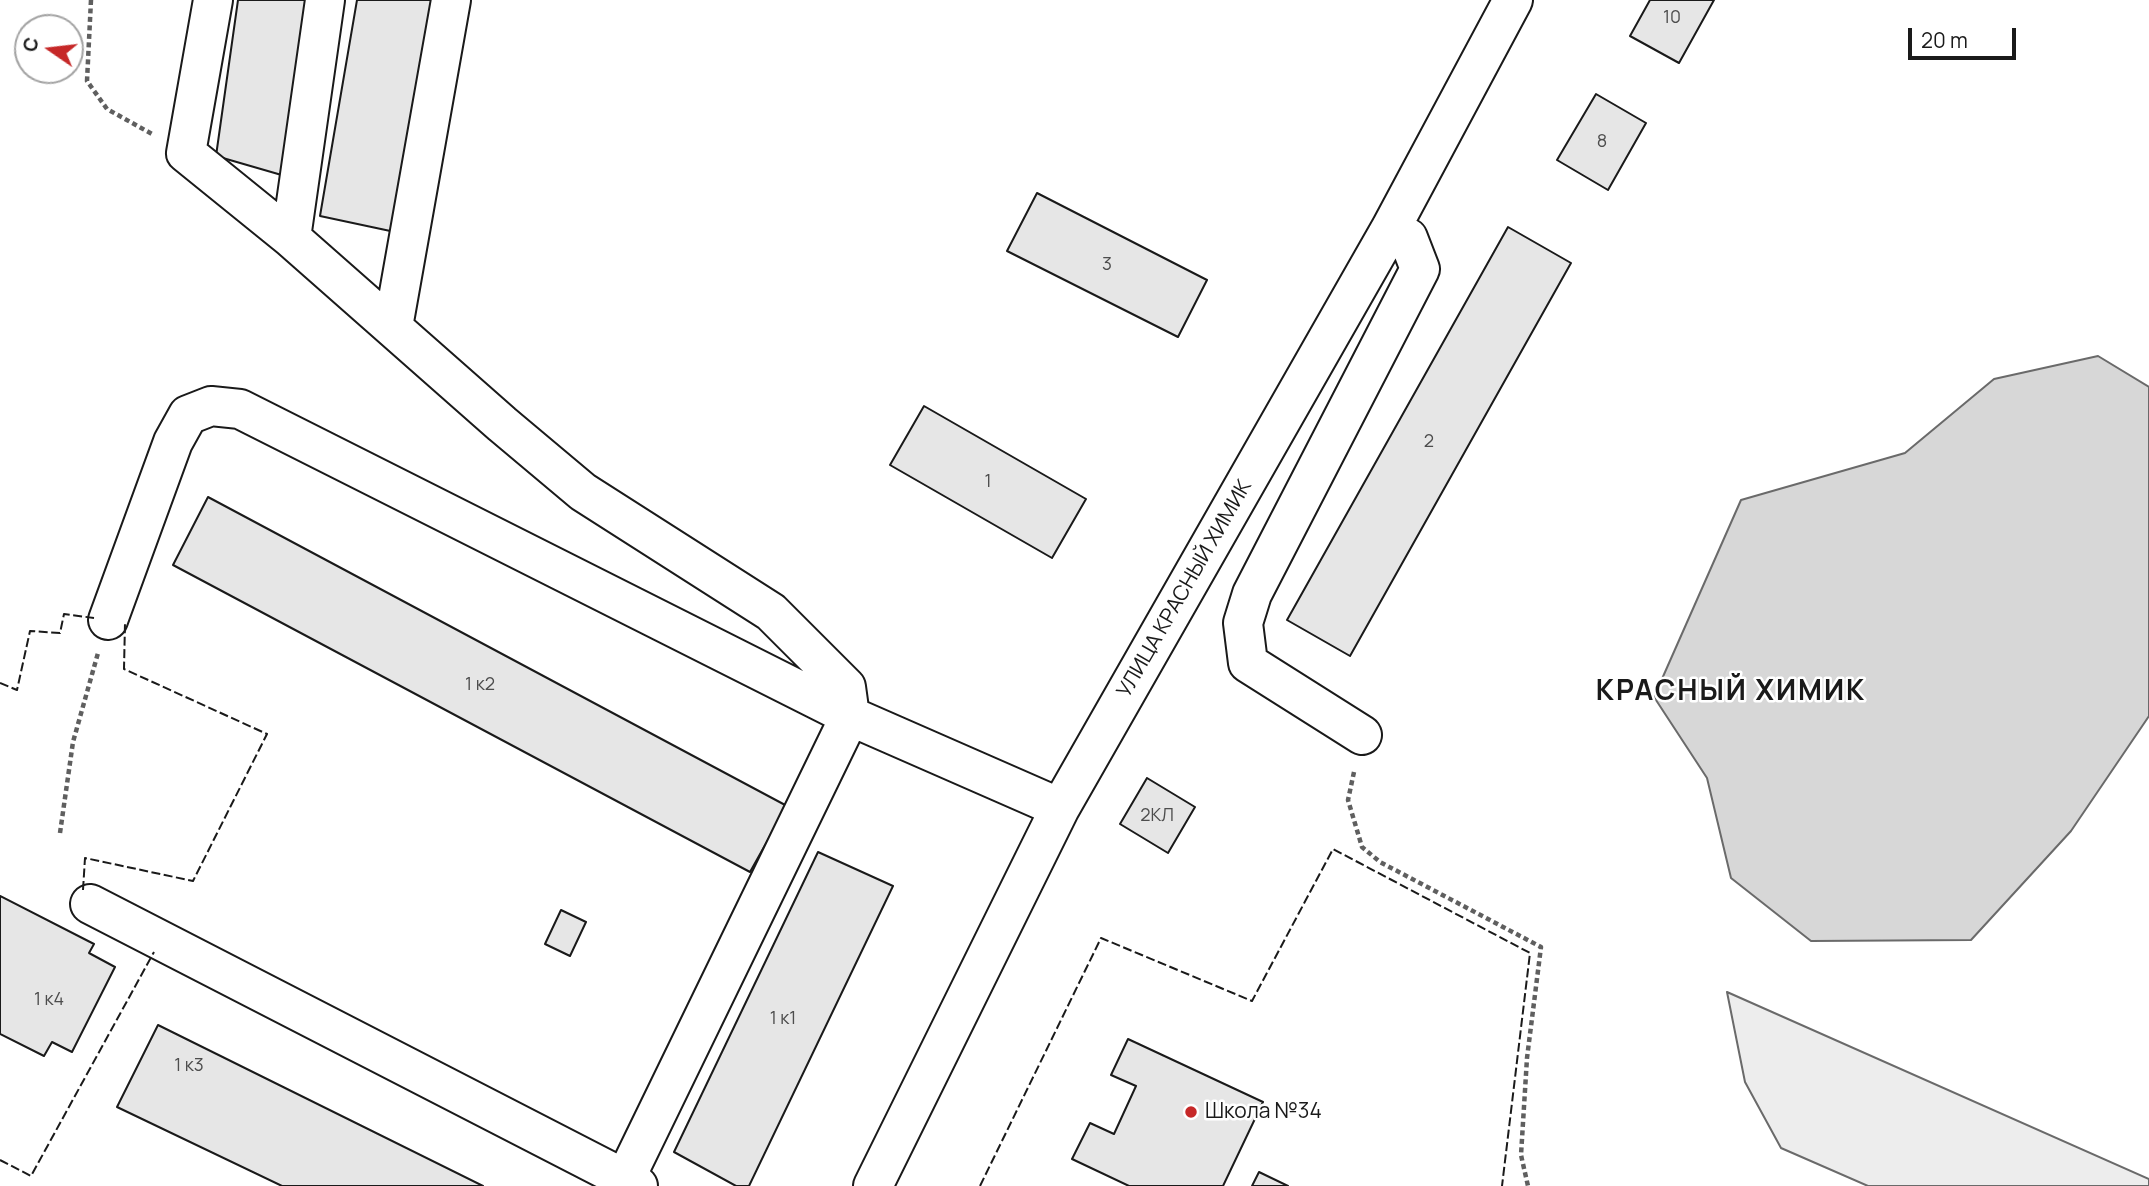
<!DOCTYPE html>
<meta charset="utf-8">
<style>
body{margin:0}
#map{position:relative;width:2149px;height:1186px;overflow:hidden;background:#fff;font-family:Manrope,sans-serif}
canvas{display:block}
.north{position:absolute;left:14px;top:14px;width:70px;height:70px;box-sizing:border-box;background:#fff;border:2px solid #a3a3a3;border-radius:50%;rotate:284deg;font-size:19px;font-weight:700;line-height:28px;text-align:center;color:#1a1a1a}
.north::after{content:'';display:block;margin:auto;width:24px;height:32px;background:#c62828;clip-path:polygon(50% 0,100% 100%,50% 72%,0 100%)}
.scale{position:absolute;left:1908px;top:28px;width:108px;height:32px;box-sizing:border-box;border:4px solid #1a1a1a;border-top:0;padding-left:9px;font-size:21px;line-height:24px;white-space:nowrap;color:#1a1a1a;-webkit-text-stroke:5px #fff;paint-order:stroke}
</style>
<div id="map">
<canvas width="2149" height="1186"></canvas>
<div class="north">С</div>
<div class="scale">20 m</div>
</div>
<script>
const ctx = document.querySelector('canvas').getContext('2d');
ctx.lineJoin = 'round';
function fill(path, color) { ctx.fillStyle = color; ctx.fill(path, 'evenodd'); }
const shape = rows => new Path2D(rows.map(r => 'M' + r).join(''));
function stroke(path, color, width, dash) { ctx.strokeStyle = color; ctx.lineWidth = width; ctx.lineCap = dash ? 'butt' : 'round'; ctx.setLineDash(dash || []); ctx.stroke(path); }
function drawText(font, color, halo, rows, align = 'center') {
  ctx.font = font + ' Manrope,sans-serif'; ctx.lineWidth = 5; ctx.setLineDash([]); ctx.textBaseline = 'middle'; ctx.strokeStyle = halo; ctx.fillStyle = color; for (const [text, x, y, turn = 0] of rows) {
    ctx.save(); ctx.translate(x, y); ctx.rotate((+turn || 0) * Math.PI / 180); ctx.textAlign = isNaN(turn) ? turn : align; if (halo) ctx.strokeText(text, 0, 0); ctx.fillText(text, 0, 0); ctx.restore();
  }
}
const built = shape([
 [1727,992,2149,1179,2149,1186,1868,1186,1781,1148,1745,1082,1727,992]
]);
fill(built, '#ededed');
stroke(built, '#6a6a6a', 2);
const water = shape([
 [2098,356,2149,387,2149,716,2071,831,1971,940,1811,941,1731,878,1707,778,1654,697,1741,500,1905,453,1994,379,2098,356]
]);
fill(water, '#d7d7d7');
stroke(water, '#6a6a6a', 2);
const building = shape([
 [238,0,310,0,285,176,216,156,238,0],
 [357,0,436,0,395,232,320,216,357,0],
 [1650,0,1714,0,1679,63,1630,36,1650,0],
 [1596,94,1646,123,1608,190,1557,160,1596,94],
 [1037,193,1207,280,1178,337,1007,251,1037,193],
 [1508,227,1571,263,1350,656,1287,620,1508,227],
 [924,406,1086,499,1052,558,890,465,924,406],
 [208,497,787,806,750,872,173,565,208,497],
 [1147,778,1195,807,1168,853,1120,824,1147,778],
 [818,852,893,886,749,1186,736,1186,674,1152,818,852],
 [0,896,94,944,89,953,115,967,72,1052,52,1042,44,1056,0,1034,0,896],
 [561,910,586,922,570,956,545,944,561,910],
 [158,1025,483,1186,282,1186,117,1107,158,1025],
 [1128,1039,1263,1102,1223,1186,1129,1186,1072,1159,1090,1123,1114,1134,1136,1086,1111,1075,1128,1039],
 [1259,1172,1288,1186,1252,1186,1259,1172]
]);
fill(building, '#e6e6e6');
stroke(building, '#1a1a1a', 2);
const minor = shape([
 [213,0,186,153,291,238,502,424,583,492,771,612,846,687,850,716,1060,808],
 [291,238,325,0],
 [393,327,451,0],
 [108,620,173,442,188,415,211,406,240,409,850,716,625,1179],
 [1362,735,1248,663,1243,623,1252,594,1420,269,1408,238,1391,228],
 [90,904,638,1186],
 [873,1186,1060,808,1391,228,1513,0]
]);
stroke(minor, '#1a1a1a', 42);
stroke(shape([
 [91,0,87,81,107,109,152,134],
 [1354,772,1348,800,1362,847,1380,862,1541,947,1527,1058,1521,1155,1528,1186],
 [60,833,73,742,98,653]
]), '#5f5f5f', 4.5, [5, 3.5]);
stroke(minor, '#fff', 38);
stroke(shape([
 [0,683,17,690,30,631,60,633,64,614,94,618],
 [83,890,85,858,193,881,267,734,124,669,125,623],
 [0,1160,31,1176,154,952],
 [980,1186,1101,938,1252,1001,1333,849,1530,953,1502,1186]
]), '#1a1a1a', 2, [9, 3.5]);
for (const [x, y, r, color] of [
 [1191,1112,7,"#c62828"]
]) { const dot = new Path2D(); dot.arc(x, y, r, 0, 2 * Math.PI); ctx.fillStyle = color; ctx.fill(dot); stroke(dot, '#fff', 2.5); }
drawText('18px', '#4d4d4d', null, [
 ["10",1672,18],
 ["8",1602,142],
 ["3",1107,265],
 ["2",1429,442],
 ["1",988,482],
 ["1 к2",480,685],
 ["2КЛ",1157,816],
 ["1 к4",49,1000],
 ["1 к1",783,1019],
 ["1 к3",189,1066]
]);
drawText('21px', '#1a1a1a', '#fff', [
 ["УЛИЦА КРАСНЫЙ ХИМИК",1185,589,-60]
]);
drawText('21px', '#1a1a1a', '#fff', [
 ["Школа №34",1205,1112]
], 'left');
ctx.letterSpacing = '2px';
drawText('bold 28px', '#1a1a1a', '#fff', [
 ["КРАСНЫЙ ХИМИК",1731,692]
]);
ctx.letterSpacing = '0px';
</script>
